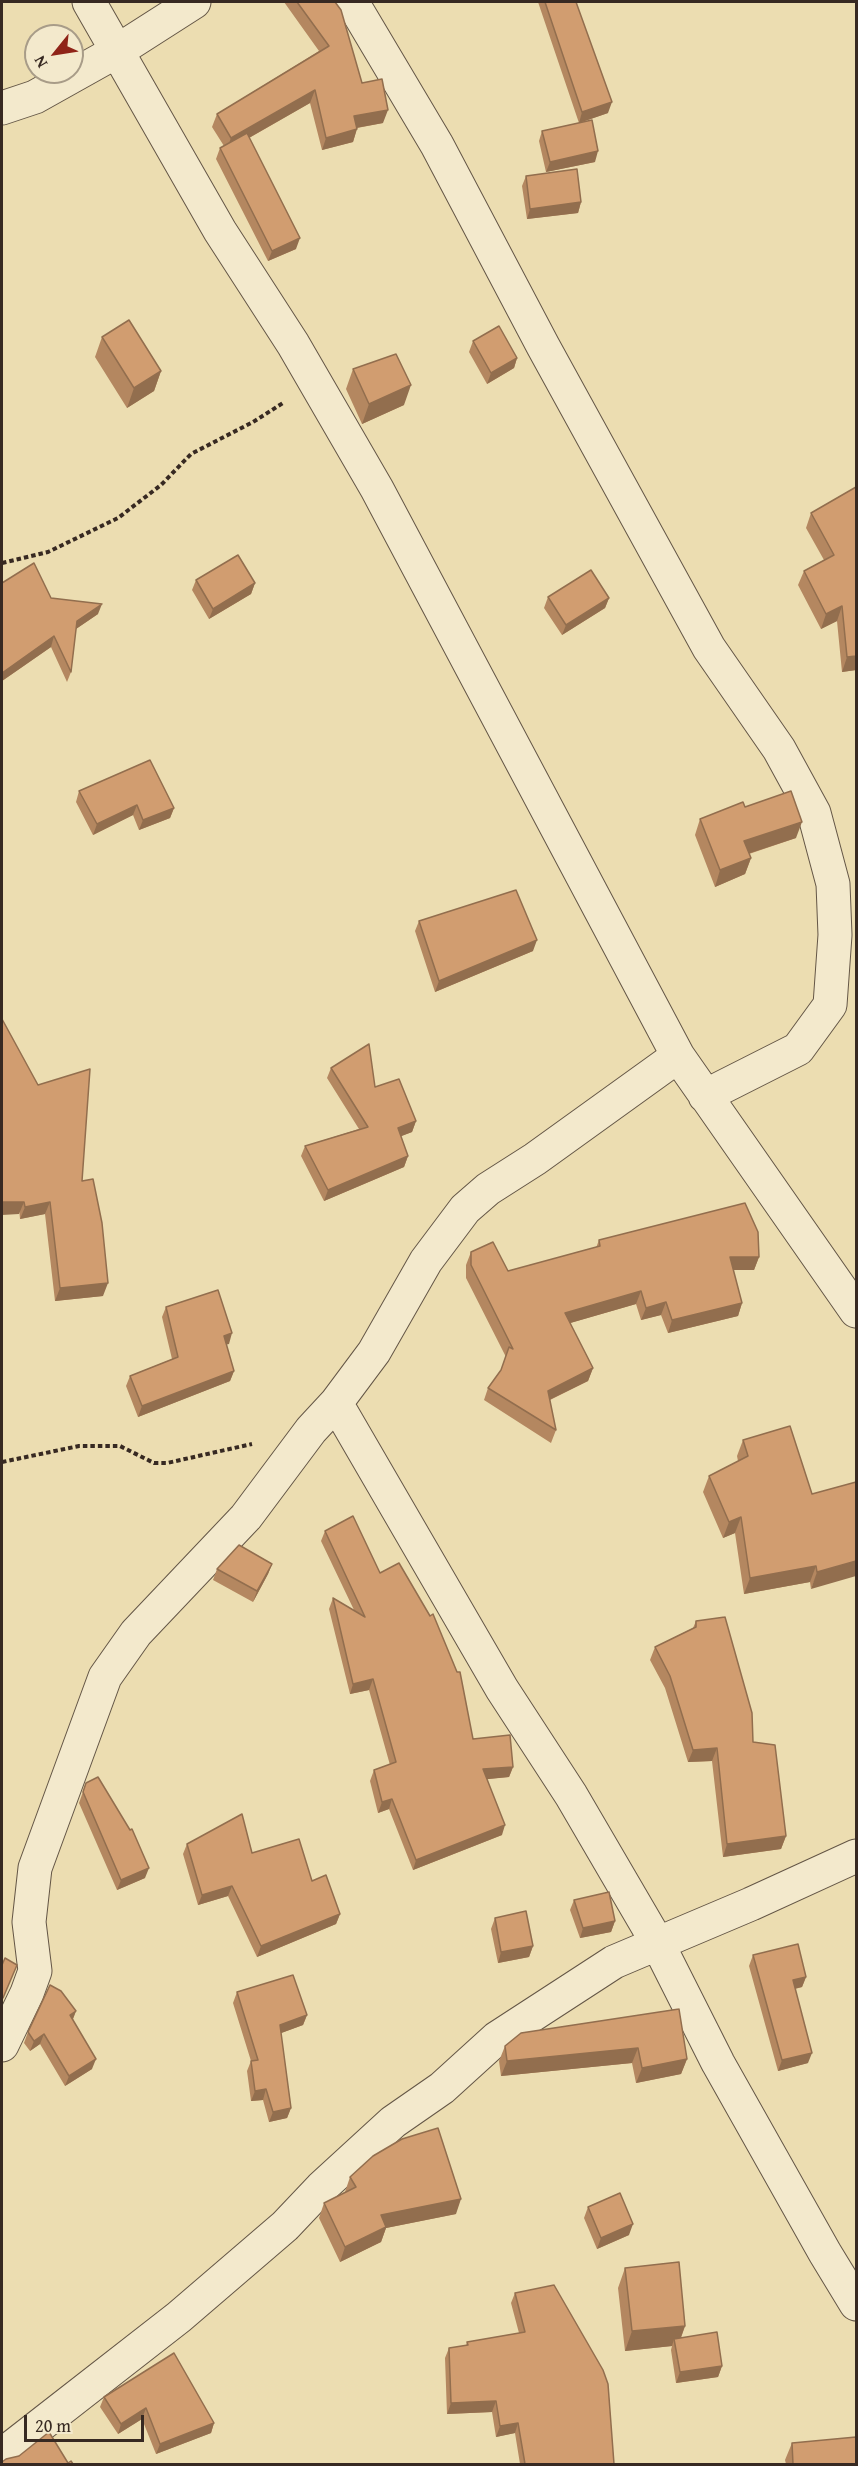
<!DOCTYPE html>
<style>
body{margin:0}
#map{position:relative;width:858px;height:2466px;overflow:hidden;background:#ecddb1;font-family:"Gentium Book Plus",serif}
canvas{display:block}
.frame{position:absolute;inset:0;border:3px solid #372922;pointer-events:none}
.north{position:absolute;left:24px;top:24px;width:60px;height:60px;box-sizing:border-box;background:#f3e9cc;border:2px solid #a89c88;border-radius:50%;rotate:240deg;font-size:16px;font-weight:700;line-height:24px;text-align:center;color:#372922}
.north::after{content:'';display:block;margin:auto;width:21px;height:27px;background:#8f2418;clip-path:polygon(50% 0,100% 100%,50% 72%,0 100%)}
.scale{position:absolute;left:24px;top:2415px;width:120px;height:27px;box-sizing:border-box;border:3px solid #372922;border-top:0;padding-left:8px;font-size:18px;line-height:21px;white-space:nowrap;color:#372922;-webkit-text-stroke:4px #f3e9cc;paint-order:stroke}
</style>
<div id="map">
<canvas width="858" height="2466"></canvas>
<div class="frame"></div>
<div class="north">N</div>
<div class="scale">20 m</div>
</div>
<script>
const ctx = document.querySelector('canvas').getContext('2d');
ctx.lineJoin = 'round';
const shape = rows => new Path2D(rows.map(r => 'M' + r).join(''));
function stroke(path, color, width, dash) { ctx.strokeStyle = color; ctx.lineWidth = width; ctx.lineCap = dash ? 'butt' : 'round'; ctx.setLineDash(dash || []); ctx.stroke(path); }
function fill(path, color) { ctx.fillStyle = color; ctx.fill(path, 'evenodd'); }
const minor = shape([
 [89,2,220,231,293,344,377,489,678,1056,856,1311],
 [352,2,437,145,543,346,709,648,779,749,814,813,833,884,835,935,830,1005,798,1049,705,1096],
 [2,108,35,97,119,50,194,2],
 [336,1403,502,1689,571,1795,658,1944,718,2063,825,2253,856,2304],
 [2,2045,27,1993,35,1971,29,1922,35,1868,105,1677,136,1633,246,1517,311,1430,336,1403,374,1352,426,1261,465,1209,488,1189,535,1159,678,1056],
 [2,2455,179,2317,285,2226,321,2188,393,2122,442,2088,497,2038,614,1962,751,1904,856,1856]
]);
stroke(minor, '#645646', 35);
stroke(shape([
 [2,563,48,552,118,518,161,485,191,454,253,422,283,403],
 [2,1462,79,1446,120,1446,154,1463,167,1463,252,1444]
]), '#372922', 4, [4.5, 3]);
stroke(minor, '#f3e9cc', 33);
fill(shape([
 [284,2,335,2,362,83,383,123,357,128,353,142,322,150,310,103,249,138,296,249,268,261,216,159,220,148,224,146,212,127,217,114,319,51],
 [538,2,576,2,608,113,579,123,595,162,546,172,539,141,542,131,579,123],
 [526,176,581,202,578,213,527,219,522,186],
 [102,337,161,371,154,391,127,408,95,357],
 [473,341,517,358,514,368,487,384,469,352],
 [353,369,404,405,362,424,346,389],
 [856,487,856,670,842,672,837,621,821,629,798,585,804,571,824,560,806,528,811,513],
 [196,580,255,583,251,594,209,619,192,590],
 [2,583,98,614,76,629,71,672,67,682,51,647,2,681],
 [548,597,609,598,605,608,562,635,544,608],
 [79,791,174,808,170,818,139,830,133,815,93,835,76,802],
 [700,819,796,838,749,854,751,858,745,874,715,887,695,835],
 [419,921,533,951,435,992,415,931],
 [2,1019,82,1181,103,1296,55,1301,45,1214,20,1219],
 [331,1068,375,1087,416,1121,412,1132,401,1136,408,1156,404,1167,324,1201,301,1156,305,1146,359,1129,327,1078],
 [599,1240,759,1257,754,1270,733,1270,742,1303,738,1316,668,1333,661,1315,641,1320,636,1304,570,1323,593,1368,588,1381,550,1400,556,1430,551,1443,484,1400,488,1388,501,1370,506,1357,466,1278,466,1265,471,1252,508,1271,596,1248],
 [166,1307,229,1344,226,1344,234,1371,230,1381,138,1417,126,1386,130,1376,172,1359,162,1317],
 [743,1440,812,1494,856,1482,811,1589,810,1582,744,1594,735,1533,723,1538,703,1492,709,1476,738,1461,737,1456],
 [325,1531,380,1573,473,1739,513,1767,509,1777,487,1779,502,1835,413,1870,389,1809,378,1813,370,1781,374,1770,390,1765,369,1690,350,1694,329,1609,333,1598,354,1610,321,1541],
 [272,1564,268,1574,253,1602,213,1580,217,1569],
 [696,1621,753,1742,786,1836,781,1849,723,1857,712,1761,688,1762,665,1688,650,1660,655,1647,693,1628],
 [86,1783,145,1878,117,1890,79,1803],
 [187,1844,252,1853,312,1881,340,1914,336,1924,257,1957,228,1896,198,1905,183,1854],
 [574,1900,615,1921,611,1932,580,1938,570,1910],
 [495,1918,533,1946,529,1957,498,1963,491,1929],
 [753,1955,806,1977,802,1987,795,1989,808,2063,778,2071,749,1966],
 [237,1992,307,2015,303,2025,281,2033,291,2108,287,2118,269,2122,263,2100,251,2101,247,2071,251,2061,233,2003],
 [679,2009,687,2059,681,2074,636,2083,632,2063,501,2076,499,2061,505,2046],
 [76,2011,73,2019,92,2069,65,2086,40,2044,30,2051,24,2043,28,2032],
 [350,2177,456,2214,386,2228,381,2242,340,2262,319,2218,324,2203,345,2192],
 [588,2207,629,2235,597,2249,584,2218],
 [625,2268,685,2326,681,2338,722,2366,718,2377,676,2383,671,2350,672,2346,625,2351,618,2288],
 [515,2293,614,2464,520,2464,515,2433,496,2437,492,2412,447,2414,445,2358,449,2348,466,2346,467,2342,519,2333,511,2303],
 [104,2397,214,2423,211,2433,156,2454,142,2419,118,2434,100,2407],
 [792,2443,856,2464,786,2464,785,2460]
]), '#b48760');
fill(shape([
 [315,90,310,103,226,151,231,138],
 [612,102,608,113,579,123,582,112],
 [388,110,383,123,350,129,354,116],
 [357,129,353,142,322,150,326,138],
 [598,151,595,162,546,172,550,162],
 [581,202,578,213,527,219,530,209],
 [300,238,296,249,268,261,272,251],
 [517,358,514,368,487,384,491,373],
 [161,371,154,391,127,408,134,388],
 [411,385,404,405,362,424,369,404],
 [255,583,251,594,209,619,213,609],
 [609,598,605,608,562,635,566,625],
 [102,604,98,614,73,631,77,621],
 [842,606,837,621,821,629,826,614],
 [54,636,51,647,2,681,2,673],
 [856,656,856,670,842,672,847,657],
 [137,805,133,815,93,835,97,824],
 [174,808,170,818,139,830,143,820],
 [802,822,796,838,738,857,744,841],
 [751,858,745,874,715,887,720,870],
 [537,940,533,951,435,992,439,981],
 [416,1121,412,1132,394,1139,398,1128],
 [408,1156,404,1167,324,1201,328,1190],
 [2,1202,24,1202,19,1214,2,1215],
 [50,1202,45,1214,20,1219,25,1207],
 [730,1257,759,1257,754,1270,726,1270],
 [108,1283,103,1296,55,1301,60,1288],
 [641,1291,636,1304,560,1326,565,1313],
 [666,1302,661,1315,641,1320,646,1308],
 [742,1303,738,1316,668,1333,672,1320],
 [232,1333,229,1344,220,1346,224,1336],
 [593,1368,588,1381,543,1403,548,1391],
 [234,1371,230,1381,138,1417,142,1406],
 [741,1517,735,1533,723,1538,729,1522],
 [856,1561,856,1576,811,1589,817,1572],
 [272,1564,268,1574,253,1602,257,1591],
 [816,1566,810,1582,744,1594,750,1578],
 [373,1679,369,1690,350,1694,353,1684],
 [717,1748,712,1761,688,1762,693,1750],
 [513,1767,509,1777,479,1780,483,1769],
 [392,1799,389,1809,378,1813,382,1802],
 [505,1825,502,1835,413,1870,416,1860],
 [786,1836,781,1849,723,1857,727,1844],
 [149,1868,145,1878,117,1890,121,1880],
 [232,1886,228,1896,198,1905,202,1895],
 [340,1914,336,1924,257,1957,261,1946],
 [615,1921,611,1932,580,1938,583,1928],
 [533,1946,529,1957,498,1963,501,1952],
 [806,1977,802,1987,789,1990,793,1980],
 [76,2011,72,2021,70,2015],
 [307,2015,303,2025,276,2035,280,2025],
 [44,2034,40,2044,30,2051,34,2041],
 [638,2048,632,2063,501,2076,507,2061],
 [812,2053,808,2063,778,2071,782,2060],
 [96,2059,92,2069,65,2086,69,2076],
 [687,2059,681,2074,636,2083,642,2068],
 [266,2089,263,2100,251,2101,255,2091],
 [291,2108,287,2118,269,2122,273,2112],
 [461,2199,456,2214,386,2228,381,2242,340,2262,345,2247,381,2215],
 [633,2224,629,2235,597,2249,601,2238],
 [685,2326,678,2345,674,2339,672,2346,625,2351,632,2331],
 [722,2366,718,2377,676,2383,680,2372],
 [496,2401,492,2412,447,2414,451,2403],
 [146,2408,142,2419,118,2434,121,2424],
 [214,2423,211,2433,156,2454,160,2444],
 [518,2423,515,2433,496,2437,500,2426]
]), '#926e4e');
const building = shape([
 [297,2,335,2,341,10,362,83,382,79,388,110,354,116,357,129,326,138,315,90,231,138,217,114,329,46,297,2],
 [545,2,576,2,612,102,582,112,545,2],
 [592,120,598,151,550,162,542,131,592,120],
 [247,133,300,238,272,251,220,148,247,133],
 [577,169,581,202,530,209,526,176,577,169],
 [129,320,161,371,134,388,102,337,129,320],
 [499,326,517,358,491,373,473,341,499,326],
 [396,354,411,385,369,404,353,369,396,354],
 [856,487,856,656,847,657,842,606,826,614,804,571,834,555,811,513,856,487],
 [238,555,255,583,213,609,196,580,238,555],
 [34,563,51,598,102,604,77,621,71,672,54,636,2,673,2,583,34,563],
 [591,570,609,598,566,625,548,597,591,570],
 [150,760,174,808,143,820,137,805,97,824,79,791,150,760],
 [791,791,802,822,744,841,751,858,720,870,700,819,743,802,745,807,791,791],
 [516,890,537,940,439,981,419,921,516,890],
 [2,1019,38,1085,90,1069,82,1181,93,1179,102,1223,108,1283,60,1288,50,1202,25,1207,24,1202,2,1202,2,1019],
 [369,1044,375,1087,399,1079,416,1121,398,1128,408,1156,328,1190,305,1146,368,1127,331,1068,369,1044],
 [745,1203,758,1232,759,1257,730,1257,742,1303,672,1320,666,1302,646,1308,641,1291,565,1313,593,1368,548,1391,556,1430,488,1388,501,1370,509,1347,513,1349,471,1265,471,1252,493,1242,508,1271,600,1246,599,1240,745,1203],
 [218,1290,232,1333,224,1336,234,1371,142,1406,130,1376,178,1357,166,1307,218,1290],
 [790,1426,812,1494,856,1482,856,1561,817,1572,816,1566,750,1578,741,1517,729,1522,709,1476,748,1456,743,1440,790,1426],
 [353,1516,380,1573,399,1563,430,1616,433,1614,457,1672,460,1672,473,1739,510,1735,513,1767,483,1769,505,1825,416,1860,392,1799,382,1802,374,1770,396,1762,373,1679,353,1684,333,1598,365,1617,325,1531,353,1516],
 [239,1545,272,1564,257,1591,217,1569,239,1545],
 [725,1617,752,1713,753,1742,775,1745,786,1836,727,1844,717,1748,693,1750,670,1676,655,1647,696,1627,696,1621,725,1617],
 [98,1777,130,1830,132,1829,149,1868,121,1880,83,1792,86,1783,98,1777],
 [242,1814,252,1853,299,1839,312,1881,326,1875,340,1914,261,1946,232,1886,202,1895,187,1844,242,1814],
 [609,1892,615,1921,583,1928,574,1900,609,1892],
 [526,1911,533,1946,501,1952,495,1918,526,1911],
 [798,1944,806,1977,793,1980,812,2053,782,2060,753,1955,798,1944],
 [5,1958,17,1965,3,1998,2,1997,2,1965,5,1958],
 [293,1975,307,2015,280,2025,291,2108,273,2112,266,2089,255,2091,251,2061,258,2060,237,1992,293,1975],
 [50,1985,61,1991,76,2011,70,2015,96,2059,69,2076,44,2034,34,2041,28,2032,50,1985],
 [679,2009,687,2059,642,2068,638,2048,507,2061,505,2046,521,2033,679,2009],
 [438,2128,461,2199,381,2215,386,2227,345,2247,324,2203,356,2187,350,2177,373,2156,402,2139,438,2128],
 [620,2193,633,2224,601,2238,588,2207,620,2193],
 [679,2262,685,2326,632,2331,625,2268,679,2262],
 [554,2285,603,2370,608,2384,614,2464,525,2464,518,2423,500,2426,496,2401,451,2403,449,2348,468,2345,467,2342,525,2332,515,2293,554,2285],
 [717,2332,722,2366,680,2372,674,2339,717,2332],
 [174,2353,214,2423,160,2444,146,2408,121,2424,104,2397,174,2353],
 [49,2432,68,2463,71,2461,73,2464,2,2464,2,2462,6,2459,19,2456,49,2432],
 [856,2437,856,2464,793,2464,792,2443,856,2437]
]);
fill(building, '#d19d70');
stroke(building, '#926e4e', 1.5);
</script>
